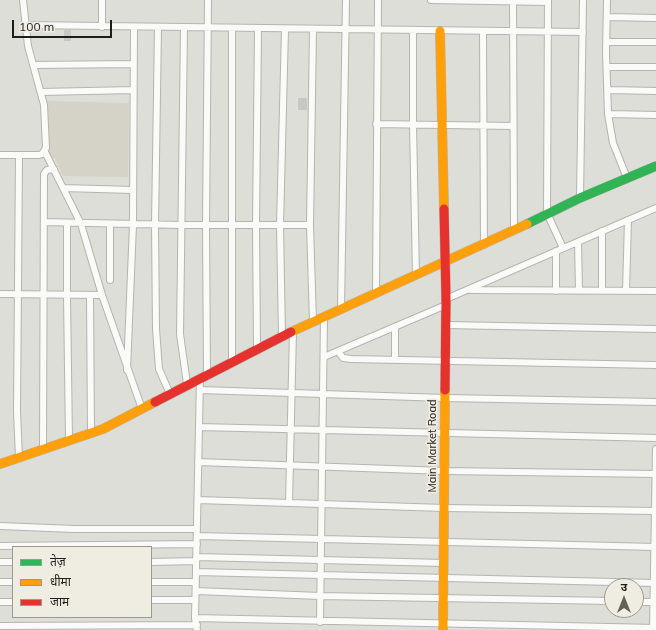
<!DOCTYPE html>
<meta charset="utf-8">
<style>
body{margin:0}
#map{position:relative;width:656px;height:630px;overflow:hidden;background:#deded8;font-family:Mulish,"Noto Sans Devanagari",sans-serif}
canvas{display:block}
.legend{position:absolute;left:12px;top:546px;width:140px;height:72px;box-sizing:border-box;background:#efede1;border:1px solid #9b9a91;margin:0;padding:5px 7px;list-style:none;font-size:12px;color:#1e1d19}
.legend li{display:flex;align-items:center;gap:8px;height:20px}
.legend b{width:20px;border:1px solid #9b9a91}
.north{position:absolute;left:604px;top:578px;width:40px;height:40px;box-sizing:border-box;background:#efede1;border:1px solid #9b9a91;border-radius:50%;rotate:0deg;font-size:11px;font-weight:700;line-height:16px;text-align:center;color:#1e1d19}
.north::after{content:'';display:block;margin:auto;width:14px;height:18px;background:#61615c;clip-path:polygon(50% 0,100% 100%,50% 72%,0 100%)}
.scale{position:absolute;left:12px;top:20px;width:100px;height:18px;box-sizing:border-box;border:2px solid #1e1d19;border-top:0;padding-left:5px;font-size:12px;line-height:14px;white-space:nowrap;color:#1e1d19;-webkit-text-stroke:3px #efede1;paint-order:stroke}
</style>
<div id="map">
<canvas width="656" height="630"></canvas>
<ul class="legend">
<li><b style="height:5px;background:#30b455"></b>तेज़</li>
<li><b style="height:5px;background:#ff9f0a"></b>धीमा</li>
<li><b style="height:5px;background:#e5322d"></b>जाम</li>
</ul>
<div class="north">उ</div>
<div class="scale">100 m</div>
</div>
<script>
const ctx = document.querySelector('canvas').getContext('2d');
ctx.lineJoin = 'round';
function fill(path, color) { ctx.fillStyle = color; ctx.fill(path, 'evenodd'); }
const shape = rows => new Path2D(rows.map(r => 'M' + r).join(''));
function stroke(path, color, width, dash) { ctx.strokeStyle = color; ctx.lineWidth = width; ctx.lineCap = dash ? 'butt' : 'round'; ctx.setLineDash(dash || []); ctx.stroke(path); }
function drawText(font, color, halo, rows, align = 'center') {
  ctx.font = font + ' Mulish,sans-serif'; ctx.lineWidth = 3.5; ctx.setLineDash([]); ctx.textBaseline = 'middle'; ctx.strokeStyle = halo; ctx.fillStyle = color; for (const [text, x, y, turn = 0] of rows) {
    ctx.save(); ctx.translate(x, y); ctx.rotate((+turn || 0) * Math.PI / 180); ctx.textAlign = isNaN(turn) ? turn : align; if (halo) ctx.strokeText(text, 0, 0); ctx.fillText(text, 0, 0); ctx.restore();
  }
}
fill(shape([
 [46,101,129,103,128,177,63,176,55,158,48,157]
]), '#d5d3c7');
fill(shape([
 [64,30,71,30,71,41,64,41],
 [298,98,307,98,307,110,298,110]
]), '#c9c7c6');
const street = shape([
 [102,0,102,27],
 [431,0,548,2],
 [513,0,514,229],
 [548,0,547,213,563,248],
 [607,0,606,52,608,114,613,143,627,178],
 [607,17,656,18],
 [25,25,583,32],
 [158,27,155,225,156,329,159,369,170,394],
 [184,28,180,334,187,384],
 [413,30,413,124,416,275],
 [483,31,484,245],
 [607,42,656,42],
 [33,65,133,64],
 [608,67,656,67],
 [608,90,656,91],
 [41,92,133,90],
 [608,114,656,115],
 [376,124,513,126],
 [45,152,81,224,102,295,142,409],
 [0,155,39,155,42,154,46,148,44,105,28,46,23,0],
 [63,188,133,190],
 [580,198,583,0],
 [44,222,181,225,310,225],
 [67,223,67,295,69,441],
 [578,242,579,291],
 [110,280,110,224],
 [470,290,656,291],
 [556,291,556,251],
 [602,291,602,231],
 [626,291,628,220],
 [376,293,378,0],
 [0,294,102,295],
 [90,296,91,434],
 [446,299,656,208],
 [341,309,346,0],
 [313,322,310,225,313,30],
 [446,325,656,329],
 [282,337,280,225,285,29],
 [257,349,256,225,258,29],
 [338,351,343,358,351,359,656,365],
 [324,357,446,305],
 [395,360,395,327],
 [232,361,232,28],
 [127,370,133,225,134,27],
 [207,374,206,225,208,0],
 [200,390,445,398,656,402],
 [199,427,656,438],
 [43,450,44,174,47,170,54,169],
 [19,458,17,412,19,155],
 [198,462,445,471,656,474],
 [198,500,444,508,656,511],
 [289,503,293,331],
 [0,526,74,529,197,529],
 [197,536,656,547],
 [0,546,197,544],
 [197,557,444,563],
 [0,562,13,562],
 [151,562,196,561],
 [196,572,656,583],
 [0,582,13,582],
 [151,582,196,582],
 [196,591,320,596,612,601],
 [151,600,195,600],
 [0,602,13,602],
 [636,602,656,602],
 [195,618,656,628],
 [320,622,324,317],
 [0,626,197,625],
 [197,630,195,618,200,378],
 [653,630,656,449]
]);
const fast = shape([
 [527,224,580,198,656,166]
]);
const slow = shape([
 [440,31,444,209],
 [291,332,527,224],
 [0,464,103,429,155,402],
 [443,630,445,390]
]);
const jam = shape([
 [444,209,446,299,445,390],
 [155,402,291,332]
]);
stroke(street, '#b5b4af', 8);
stroke(fast, '#b5b4af', 10);
stroke(slow, '#b5b4af', 10);
stroke(jam, '#b5b4af', 10);
stroke(street, '#fafaf9', 6);
stroke(fast, '#30b455', 9);
stroke(slow, '#ff9f0a', 9);
stroke(jam, '#e5322d', 9);
drawText('11px', '#1e1d19', '#efede1', [
 ["Main Market Road",433,446,-90]
]);
</script>
